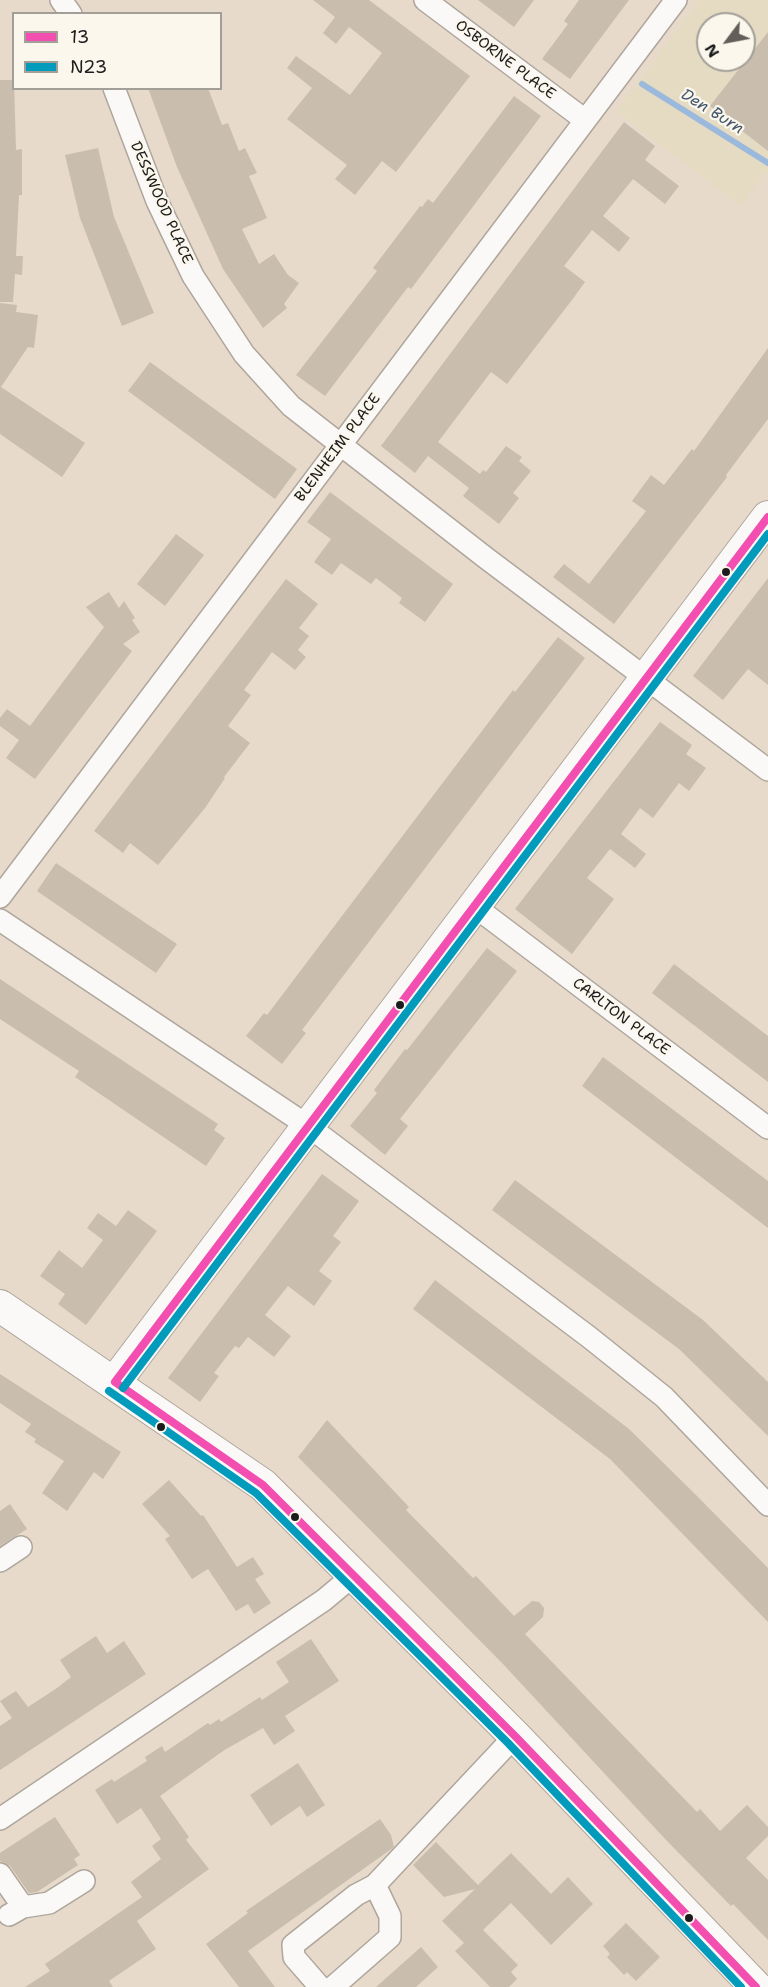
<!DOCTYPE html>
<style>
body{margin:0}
#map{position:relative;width:768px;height:1987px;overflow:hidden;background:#e7dacb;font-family:"Shantell Sans",sans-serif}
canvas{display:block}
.legend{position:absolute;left:12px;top:12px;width:210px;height:78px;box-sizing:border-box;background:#fbf7ec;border:2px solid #a29f99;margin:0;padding:8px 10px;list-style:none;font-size:18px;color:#1c1c1c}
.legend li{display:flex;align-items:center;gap:12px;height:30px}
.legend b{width:30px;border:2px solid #a29f99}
.north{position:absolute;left:696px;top:12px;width:60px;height:60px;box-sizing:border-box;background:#fbf7ec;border:2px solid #a29f99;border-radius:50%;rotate:238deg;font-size:16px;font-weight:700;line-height:24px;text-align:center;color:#1c1c1c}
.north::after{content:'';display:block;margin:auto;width:21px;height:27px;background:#635e59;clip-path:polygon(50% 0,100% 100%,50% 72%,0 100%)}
</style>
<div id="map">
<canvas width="768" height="1987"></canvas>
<ul class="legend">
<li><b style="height:8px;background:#f24fb0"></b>13</li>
<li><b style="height:8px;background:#039bbc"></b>N23</li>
</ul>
<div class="north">N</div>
</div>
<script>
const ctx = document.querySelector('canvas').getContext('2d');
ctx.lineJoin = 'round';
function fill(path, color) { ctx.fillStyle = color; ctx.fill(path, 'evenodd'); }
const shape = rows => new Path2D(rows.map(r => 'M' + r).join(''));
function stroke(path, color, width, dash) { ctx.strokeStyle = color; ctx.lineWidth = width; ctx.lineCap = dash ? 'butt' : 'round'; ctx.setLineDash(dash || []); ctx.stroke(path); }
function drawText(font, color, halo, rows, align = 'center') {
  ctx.font = font + ' "Shantell Sans",sans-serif'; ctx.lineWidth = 4.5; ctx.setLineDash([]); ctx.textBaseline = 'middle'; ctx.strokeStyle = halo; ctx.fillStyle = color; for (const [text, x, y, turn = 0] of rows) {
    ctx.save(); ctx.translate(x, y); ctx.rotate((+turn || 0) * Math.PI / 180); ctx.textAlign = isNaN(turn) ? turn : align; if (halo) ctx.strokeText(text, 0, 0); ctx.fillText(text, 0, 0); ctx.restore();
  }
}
fill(shape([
 [699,0,768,0,768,175,764,173,741,207,616,111],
 [708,24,744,24,744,60,708,60]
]), '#e5dbc2');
stroke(shape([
 [642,84,768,163]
]), '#9bb9dd', 6);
fill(shape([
 [313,0,369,0,470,76,396,172,382,161,355,195,335,179,347,165,287,119,312,88,287,68,296,56,350,95,382,53,349,27,336,44,323,33,335,17],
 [478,0,534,0,514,27],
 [579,0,629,0,570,79,542,59,568,24,564,21],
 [768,32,768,151,710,106],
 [0,80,14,80,16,150,22,149,22,195,19,195,16,256,23,256,22,275,15,274,13,302,0,302],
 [148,88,208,88,222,125,228,123,239,151,245,148,257,173,249,176,267,218,242,229,259,264,274,254,288,275,299,283,284,304,287,308,263,328,223,269,177,167],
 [514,96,541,116,411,289,408,287,325,396,296,375,377,271,373,268,420,206,422,207,428,199,433,203],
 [624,122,655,146,645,160,679,186,665,204,633,179,603,216,630,238,619,252,592,230,564,266,585,282,572,300,507,384,491,372,438,442,480,474,483,470,486,472,506,446,522,457,519,461,531,471,513,493,519,498,499,524,463,496,469,488,428,456,415,473,381,446],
 [98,148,114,217,154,313,122,326,80,218,65,155],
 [0,303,17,305,16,312,38,315,34,348,28,347,1,387,85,443,62,477,0,434],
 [768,348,768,419,726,475,727,477,614,624,553,577,564,564,589,584,646,511,632,501,651,475,664,485,692,449,694,451],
 [150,362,297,469,275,499,128,391],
 [330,492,453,584,425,622,399,603,402,598,376,578,371,584,341,563,332,575,314,562,331,539,307,522],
 [176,534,204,555,165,606,137,584],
 [768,578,768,685,748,669,723,700,693,676],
 [286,579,318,604,299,628,309,636,298,650,306,657,295,670,272,652,244,690,251,695,228,726,250,743,224,777,225,778,205,808,158,865,130,843,123,853,94,831],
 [109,592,119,608,124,601,135,618,132,620,140,632,123,644,132,651,35,779,6,758,19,740,0,726,0,718,7,709,30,726,104,627,86,607],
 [558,637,585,658,302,1030,306,1033,282,1064,246,1036,264,1013,267,1015,513,690,515,692],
 [660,722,692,745,686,754,706,768,689,791,679,783,653,818,640,808,621,834,646,854,635,868,610,849,587,878,614,899,572,954,515,909],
 [56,863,177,944,156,973,37,891],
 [487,948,517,971,400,1119,408,1126,385,1155,350,1126,377,1093,374,1090,405,1049,407,1050],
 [674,964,768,1036,768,1082,652,993],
 [0,979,218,1124,214,1130,225,1138,206,1166,75,1077,79,1071,0,1019],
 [603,1057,768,1181,768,1228,582,1086],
 [322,1174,359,1201,333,1236,341,1242,319,1271,332,1281,314,1306,288,1286,265,1315,291,1336,274,1357,248,1337,239,1348,235,1346,214,1373,219,1376,200,1402,168,1378],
 [515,1180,703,1320,768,1382,768,1436,679,1349,492,1210],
 [128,1210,157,1231,86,1325,58,1304,65,1294,40,1276,59,1250,82,1268,103,1240,87,1228,98,1213,116,1226],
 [435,1280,629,1429,696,1495,768,1568,768,1622,610,1459,413,1309],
 [0,1374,121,1452,103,1479,94,1472,67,1511,42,1493,64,1461,34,1442,36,1439,25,1432,31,1424,0,1403],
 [327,1420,409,1507,406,1510,473,1578,476,1576,514,1616,532,1601,539,1602,544,1608,543,1617,525,1634,697,1812,700,1809,720,1831,747,1805,768,1827,768,1836,746,1858,768,1880,768,1940,733,1904,731,1906,667,1841,503,1664,298,1457],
 [169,1480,201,1516,203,1515,237,1567,253,1557,264,1574,255,1579,271,1603,254,1614,248,1604,236,1611,208,1569,192,1579,165,1539,170,1536,142,1504],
 [10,1504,27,1529,0,1546,0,1511],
 [96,1636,107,1653,124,1641,146,1674,0,1770,0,1726,12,1718,0,1701,16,1691,28,1707,57,1688,71,1677,60,1660],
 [311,1639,339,1681,285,1716,295,1731,274,1745,263,1728,223,1751,160,1796,189,1837,186,1840,209,1869,137,1921,156,1949,109,1981,113,1987,25,1987,50,1971,45,1964,142,1897,131,1882,161,1859,152,1846,161,1839,141,1808,117,1824,95,1790,112,1779,114,1782,147,1761,145,1757,162,1746,165,1752,208,1723,210,1725,219,1719,221,1722,260,1697,262,1700,289,1682,276,1662],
 [298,1763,325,1805,307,1817,300,1806,271,1826,250,1795],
 [55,1817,80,1855,74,1859,78,1865,37,1892,29,1893,10,1866,0,1861,0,1853],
 [380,1819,391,1835,394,1847,390,1850,248,1951,275,1987,239,1987,206,1944,248,1913,246,1911],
 [436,1842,478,1885,511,1853,551,1894,568,1877,593,1904,551,1945,511,1903,483,1930,518,1965,511,1972,517,1979,509,1987,490,1987,455,1951,464,1943,442,1921,475,1889,444,1897,413,1865],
 [626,1923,660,1957,636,1981,627,1972,624,1975,607,1957,610,1954,603,1946],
 [421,1947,438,1967,416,1987,376,1987]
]), '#c9bdae');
const street = shape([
 [61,0,71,14],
 [425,0,585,120],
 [114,88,157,201,193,276,244,354,291,406,486,558,768,770],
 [0,897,676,0],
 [474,906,768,1128],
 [0,920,308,1126,589,1337,664,1397,768,1505],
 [0,1561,21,1547],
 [0,1819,324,1600,355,1574],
 [0,1874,23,1907],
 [9,1915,23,1907,49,1903,84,1881],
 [320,1987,294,1957,293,1945,356,1895,375,1885,515,1736],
 [333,1987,390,1937,390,1916,375,1885]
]);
const secondary = shape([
 [0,1306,263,1485,515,1736,756,1987],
 [115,1382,768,517]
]);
stroke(street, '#aea69c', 24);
stroke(secondary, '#aea69c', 34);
stroke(street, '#fbf9f7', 21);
stroke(secondary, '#fbf9f7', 32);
stroke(shape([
 [115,1382,768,517],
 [115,1382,263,1485,515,1736,756,1987]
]), '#f24fb0', 8);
stroke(shape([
 [123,1388,768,534],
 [109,1391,256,1493,508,1743,741,1987]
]), '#039bbc', 8);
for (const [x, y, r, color] of [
 [726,572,5,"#1c1c1c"],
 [400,1005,5,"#1c1c1c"],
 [161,1427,5,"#1c1c1c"],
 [295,1517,5,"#1c1c1c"],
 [689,1918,5,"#1c1c1c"]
]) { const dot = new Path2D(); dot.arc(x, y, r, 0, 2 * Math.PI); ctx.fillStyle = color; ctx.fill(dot); stroke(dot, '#fbf7ec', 2); }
drawText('15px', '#1c1c1c', '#fbf7ec', [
 ["OSBORNE PLACE",505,60,37],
 ["DESSWOOD PLACE",161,203,66],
 ["BLENHEIM PLACE",338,448,-53],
 ["CARLTON PLACE",621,1017,37]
]);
drawText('italic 16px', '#42556c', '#fbf7ec', [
 ["Den Burn",712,112,32]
]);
</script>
